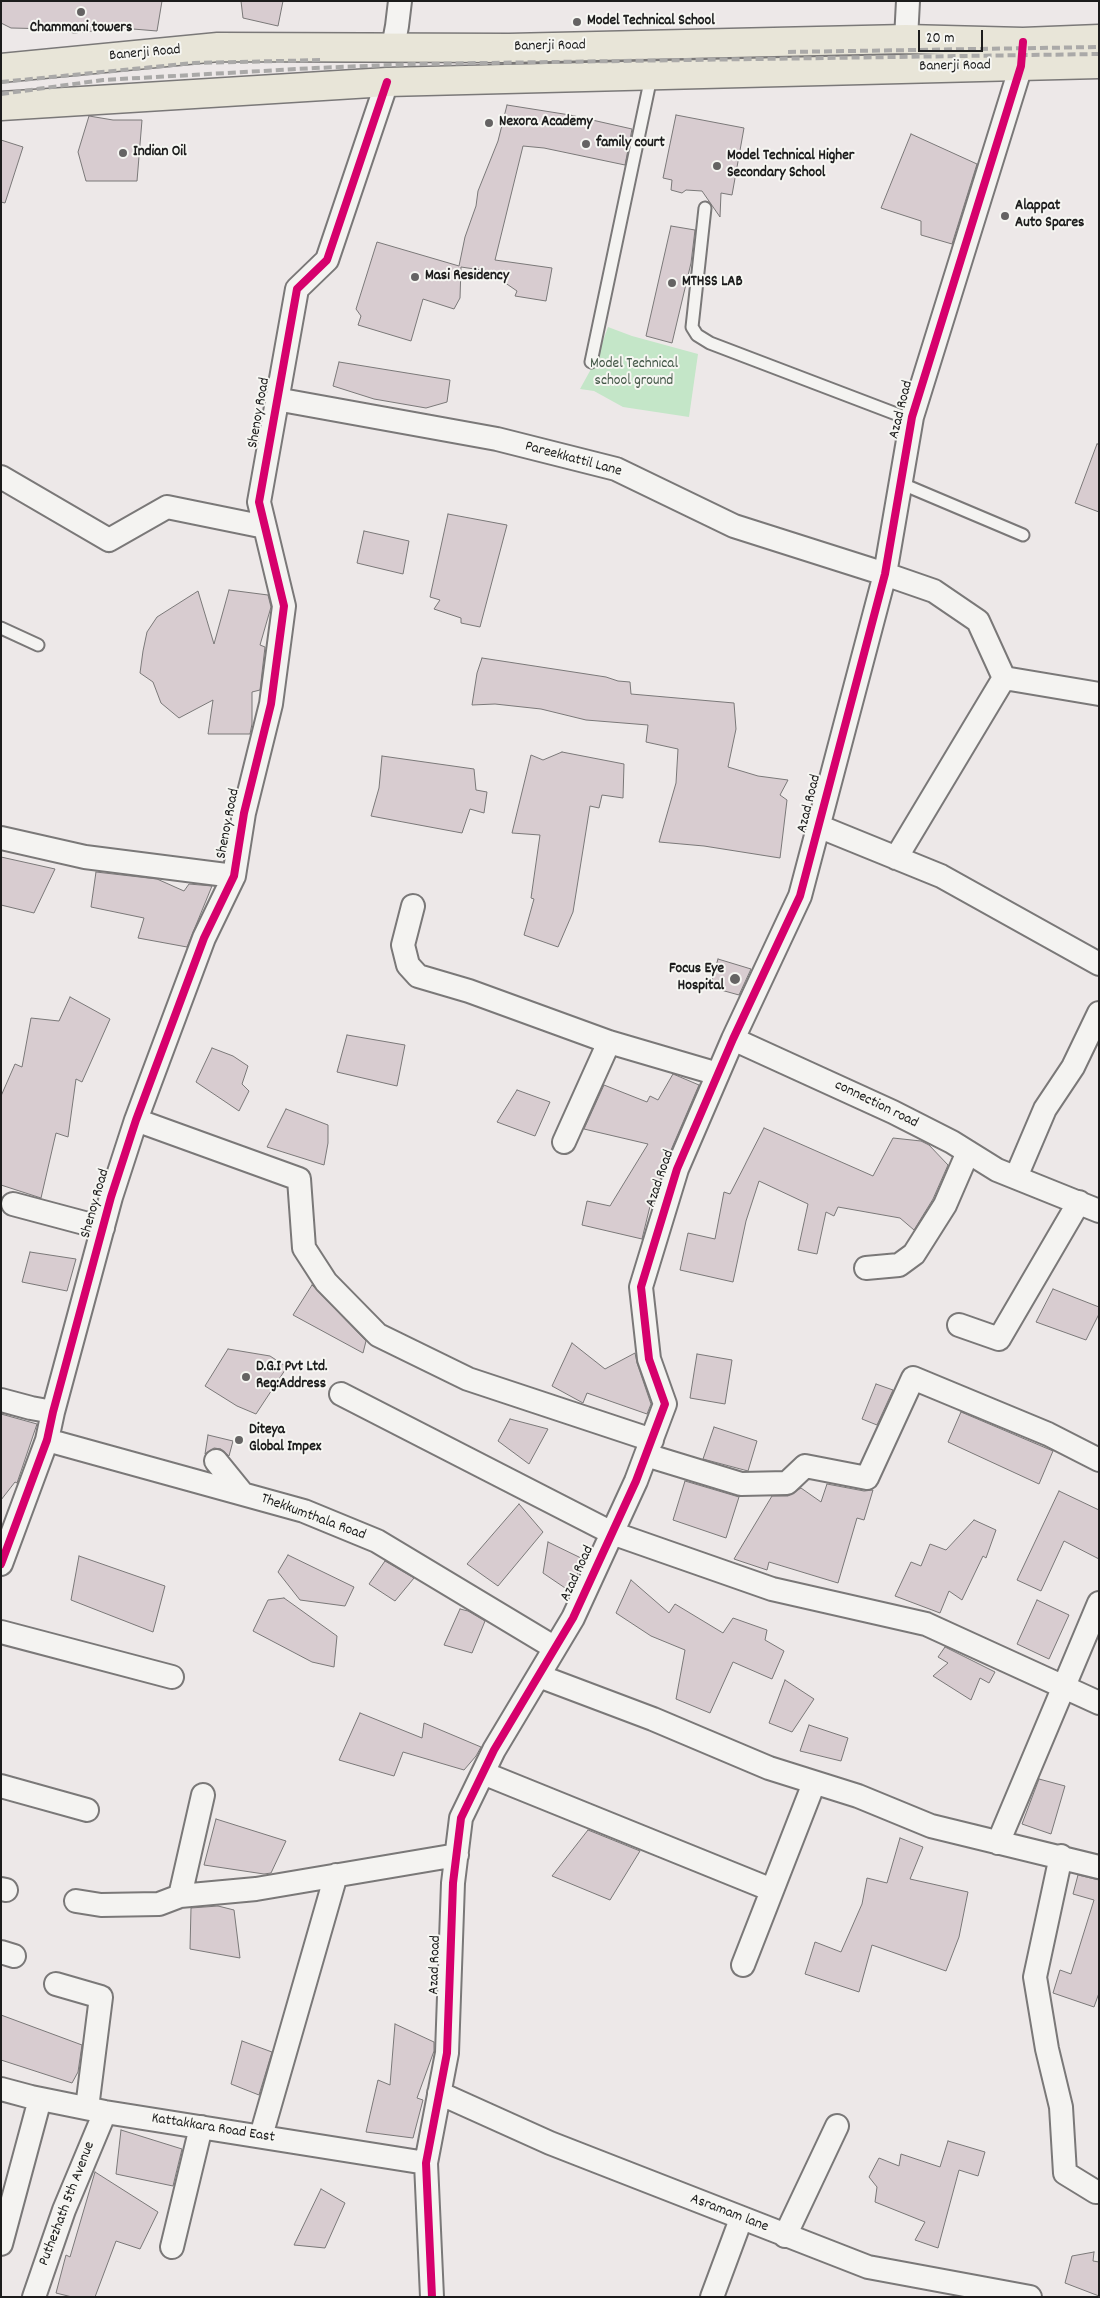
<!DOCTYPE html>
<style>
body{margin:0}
#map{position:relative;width:1100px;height:2298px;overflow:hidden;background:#ede8e8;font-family:Dekko,sans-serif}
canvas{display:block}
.frame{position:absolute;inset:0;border:2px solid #1c1c1c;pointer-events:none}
.scale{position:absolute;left:918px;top:30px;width:65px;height:22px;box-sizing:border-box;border:2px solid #1c1c1c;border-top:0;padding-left:6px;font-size:15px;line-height:18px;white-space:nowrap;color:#1c1c1c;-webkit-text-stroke:4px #f6f6f2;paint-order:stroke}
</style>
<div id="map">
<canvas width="1100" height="2298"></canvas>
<div class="frame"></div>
<div class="scale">20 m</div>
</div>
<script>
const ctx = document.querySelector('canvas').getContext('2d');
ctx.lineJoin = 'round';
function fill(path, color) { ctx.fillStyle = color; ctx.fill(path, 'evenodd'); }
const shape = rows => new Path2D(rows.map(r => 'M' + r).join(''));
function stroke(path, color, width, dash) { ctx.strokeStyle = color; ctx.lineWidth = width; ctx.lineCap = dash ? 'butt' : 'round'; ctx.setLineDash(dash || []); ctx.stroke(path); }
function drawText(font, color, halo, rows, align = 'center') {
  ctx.font = font + ' Dekko,sans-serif'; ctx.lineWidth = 4; ctx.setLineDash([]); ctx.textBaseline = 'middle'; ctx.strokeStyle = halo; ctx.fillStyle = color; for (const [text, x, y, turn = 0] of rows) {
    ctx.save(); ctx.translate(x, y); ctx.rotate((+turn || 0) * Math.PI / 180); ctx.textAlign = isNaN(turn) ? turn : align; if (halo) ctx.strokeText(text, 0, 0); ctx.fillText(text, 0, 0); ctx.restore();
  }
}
fill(shape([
 [608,327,632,336,698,354,689,417,623,407,594,391,580,389,596,360]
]), '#c4e6c8');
const building = shape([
 [1,1,162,1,157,31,121,28,74,33,54,29,11,28,1,23,1,1],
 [241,1,283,1,278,26,243,18,241,1],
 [507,105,570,115,632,129,625,165,544,148,523,146,495,260,552,268,546,301,515,296,517,291,488,271,461,267,460,298,454,309,423,299,411,341,358,325,361,316,356,309,377,242,459,266,465,237,476,206,478,191,498,141,507,105],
 [676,115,744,128,732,195,721,193,720,217,702,191,686,190,682,193,671,190,672,180,663,178,676,115],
 [89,116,113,120,142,120,137,181,86,181,78,152,89,116],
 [911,134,977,164,952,244,921,235,921,221,881,208,911,134],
 [1,140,23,147,5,203,1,202,1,140],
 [671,226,695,230,691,263,672,343,646,336,671,226],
 [339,362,450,380,447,402,426,408,374,399,333,386,339,362],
 [1097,444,1099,444,1099,512,1075,503,1097,444],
 [448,514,507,525,480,627,461,623,461,618,434,609,440,600,430,597,448,514],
 [364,531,409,541,403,574,357,563,364,531],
 [229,590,268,595,271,607,260,645,265,647,260,690,252,692,252,724,250,734,208,734,213,700,179,718,161,703,153,682,140,673,143,651,147,632,157,617,198,591,214,644,229,590],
 [482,658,606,677,618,681,630,682,631,694,734,703,736,729,728,767,758,776,788,780,780,795,787,800,780,858,704,846,659,842,676,783,678,749,646,742,648,725,586,720,541,709,495,704,472,705,477,673,482,658],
 [562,752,624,764,623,798,602,795,599,808,590,806,573,912,558,947,524,935,534,899,531,898,540,835,512,833,531,755,543,760,562,752],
 [382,756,474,769,476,790,487,792,484,813,470,809,462,833,371,816,379,788,382,756],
 [1,857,55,869,34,913,1,905,1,857],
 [96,872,157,879,184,891,189,884,212,886,187,947,138,938,144,918,91,907,96,872],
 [718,959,751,969,739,995,710,987,718,959],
 [70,997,110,1019,82,1082,76,1079,68,1137,56,1133,41,1198,1,1185,1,1096,15,1064,22,1067,31,1018,59,1021,70,997],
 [347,1035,405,1045,397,1086,337,1072,347,1035],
 [212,1048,233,1056,248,1066,242,1084,249,1091,239,1111,196,1082,212,1048],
 [673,1074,699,1085,665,1164,655,1195,653,1194,642,1239,582,1225,587,1201,610,1206,648,1144,584,1129,604,1085,647,1102,650,1096,658,1100,673,1074],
 [517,1090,550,1102,535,1136,497,1122,517,1090],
 [286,1109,328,1125,328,1143,324,1165,267,1147,286,1109],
 [764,1128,873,1176,893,1138,921,1141,929,1145,948,1165,933,1199,914,1230,900,1218,838,1207,834,1216,826,1212,817,1254,798,1250,808,1204,759,1181,746,1221,733,1282,680,1270,688,1233,715,1239,724,1192,730,1194,764,1128],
 [30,1252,76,1259,67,1291,22,1282,30,1252],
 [312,1285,366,1341,363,1353,293,1315,312,1285],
 [1053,1289,1099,1307,1099,1314,1086,1340,1036,1322,1053,1289],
 [572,1343,605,1369,635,1353,637,1363,651,1404,647,1414,587,1393,583,1403,552,1386,572,1343],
 [228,1349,270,1356,287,1367,256,1414,237,1406,205,1386,228,1349],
 [697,1354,732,1360,725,1404,690,1398,697,1354],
 [876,1384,893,1390,877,1425,862,1419,876,1384],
 [961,1412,1053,1451,1039,1484,948,1442,961,1412],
 [1,1414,37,1424,17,1483,15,1482,1,1500,1,1414],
 [510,1419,548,1429,529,1464,498,1441,510,1419],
 [714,1427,757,1441,748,1471,703,1459,714,1427],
 [208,1435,233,1441,229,1456,221,1449,214,1448,205,1454,208,1435],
 [685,1481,739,1497,726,1538,673,1520,685,1481],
 [827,1484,864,1491,873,1490,864,1520,857,1518,838,1583,769,1562,767,1570,734,1559,772,1496,788,1496,801,1488,821,1502,827,1484],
 [1059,1491,1099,1510,1099,1559,1064,1541,1041,1591,1017,1580,1059,1491],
 [519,1504,543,1532,498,1586,467,1564,519,1504],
 [974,1520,996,1530,986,1558,983,1556,962,1600,949,1591,940,1613,895,1596,911,1562,921,1566,930,1544,946,1550,974,1520],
 [548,1542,583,1559,571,1592,543,1573,548,1542],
 [288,1555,354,1587,345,1606,300,1600,278,1572,288,1555],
 [79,1556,165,1586,153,1632,71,1600,79,1556],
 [385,1561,414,1578,395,1601,369,1584,385,1561],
 [631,1580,669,1613,675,1604,723,1633,733,1618,767,1630,765,1640,784,1651,772,1679,733,1662,710,1713,676,1699,685,1650,651,1636,616,1613,631,1580],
 [284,1598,337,1636,334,1667,312,1662,253,1631,268,1600,284,1598],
 [1037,1600,1069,1615,1049,1659,1017,1644,1037,1600],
 [460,1609,468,1611,485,1621,472,1653,444,1645,460,1609],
 [945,1647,995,1672,989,1683,980,1678,971,1700,933,1676,948,1663,938,1657,945,1647],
 [785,1680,814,1699,792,1732,769,1723,785,1680],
 [360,1713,422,1738,424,1723,481,1747,476,1756,464,1770,403,1752,394,1776,339,1760,360,1713],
 [809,1725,848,1738,841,1761,800,1751,809,1725],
 [1039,1779,1065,1786,1051,1834,1022,1824,1039,1779],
 [216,1819,286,1841,271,1873,264,1874,204,1865,216,1819],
 [588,1830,640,1851,610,1900,552,1876,588,1830],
 [900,1838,923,1847,910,1879,968,1892,959,1937,946,1971,872,1945,859,1992,805,1974,815,1942,841,1952,862,1904,867,1878,887,1883,900,1838],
 [1078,1875,1099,1880,1099,1993,1094,2007,1053,1993,1060,1970,1071,1974,1094,1900,1073,1894,1078,1875],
 [218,1906,234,1910,240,1958,190,1949,191,1908,218,1906],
 [1,2015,82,2045,78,2072,72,2083,1,2060,1,2015],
 [395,2024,434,2042,434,2051,417,2098,423,2100,413,2138,366,2132,378,2080,390,2085,395,2024],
 [242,2041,272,2052,259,2095,231,2084,242,2041],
 [121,2130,182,2149,173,2186,116,2174,121,2130],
 [948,2141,985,2152,978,2176,959,2170,938,2248,915,2240,925,2222,875,2202,877,2187,869,2177,879,2158,899,2166,901,2154,940,2167,948,2141],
 [95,2172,158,2212,140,2249,116,2241,95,2297,72,2297,56,2293,66,2255,70,2257,95,2172],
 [321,2189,345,2203,325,2248,294,2245,321,2189],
 [1094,2252,1093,2261,1099,2262,1099,2296,1065,2283,1072,2256,1094,2252]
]);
fill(building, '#d8ccd0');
stroke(building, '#7a7878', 1);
const lane = shape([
 [705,208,692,327,697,335,710,343,912,420],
 [591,362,651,77],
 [900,483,1023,535],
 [1,628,38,645]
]);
const street = shape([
 [906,39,908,1],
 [390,47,394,42,397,26,400,1],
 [276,399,497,439,616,469,734,526,885,574,934,591,978,621,1004,678,1099,694],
 [1,477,109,540,167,507,265,527],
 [818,826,941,876,1099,964],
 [1,838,85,857,234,876],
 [896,858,1004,678],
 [413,906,403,945,408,965,418,976,469,991,609,1042,718,1074],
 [733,1039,893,1112,952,1142,997,1170,1099,1211],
 [136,1120,299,1179,304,1248,326,1282,378,1335,468,1379,652,1440],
 [564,1142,609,1042],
 [1016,1177,1045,1109,1073,1067,1099,1013],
 [13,1204,103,1228],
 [866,1268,899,1265,914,1254,945,1205,968,1152],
 [959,1325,999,1339,1079,1202],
 [341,1394,612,1533,772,1589,926,1624,1099,1703],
 [1,1400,31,1408,53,1412],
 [47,1440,304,1511,377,1541,555,1648],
 [646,1455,741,1484,787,1483,805,1466,867,1478,913,1378,1048,1434,1099,1460],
 [216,1461,242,1493],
 [1,1564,47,1440,53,1412,111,1197,136,1120,204,938,234,876,244,813,271,704,284,606,259,502,297,289,327,260,387,82],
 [1,1632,172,1677],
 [539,1676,653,1719,769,1768,858,1796,931,1826,1099,1867],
 [483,1773,772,1890],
 [1,1786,87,1810],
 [203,1795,180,1896,256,1889,457,1855],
 [998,1843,1099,1603],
 [1061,1856,1035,1977,1047,2049,1061,2107,1065,2173,1096,2192],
 [1,1889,6,1890],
 [76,1901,101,1905,159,1904,180,1896],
 [1,1952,14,1956],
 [743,1965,814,1783],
 [56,1984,101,1997,87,2108],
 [1,2089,31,2097,105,2112,426,2163],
 [439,2093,550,2143,868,2267,1030,2297],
 [261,2136,336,1875],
 [785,2236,837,2126],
 [1,2244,40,2099],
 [172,2247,201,2127],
 [34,2297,64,2210,105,2112],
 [432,2297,426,2163,447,2053,453,1883,461,1818,494,1750,573,1618,636,1481,665,1404,649,1359,641,1287,677,1169,733,1039,800,896,885,574,912,417,1021,66,1023,49],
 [712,2297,741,2219]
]);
const primary = shape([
 [1,68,218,47,509,48,906,39,1023,42,1099,39],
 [1,106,387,82,1099,64]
]);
stroke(lane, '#7a7878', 15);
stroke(street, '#7a7878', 26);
stroke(primary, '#7a7878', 31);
stroke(lane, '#f4f3f1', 11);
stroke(street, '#f4f3f1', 22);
stroke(primary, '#e8e5d8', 28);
stroke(shape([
 [788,52,1099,47],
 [1,82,194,63,323,60],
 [1,94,103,80,315,68,415,64,1099,54]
]), '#aaa9a8', 4, [8, 4]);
stroke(shape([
 [1,1564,47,1440,53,1412,111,1197,136,1120,204,938,234,876,244,813,271,704,284,606,259,502,297,289,327,260,387,82],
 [432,2297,426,2163,447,2053,453,1883,461,1818,494,1750,573,1618,636,1481,665,1404,649,1359,641,1287,677,1169,733,1039,800,896,885,574,912,417,1021,66,1023,42]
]), '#d6006c', 8);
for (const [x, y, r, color] of [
 [81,12,5,"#656363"],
 [577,22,5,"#656363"],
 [489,123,5,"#656363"],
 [586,144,5,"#656363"],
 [123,153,5,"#656363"],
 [717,166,5,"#656363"],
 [1005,216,5,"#656363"],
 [415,277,5,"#656363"],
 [672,283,5,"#656363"],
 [735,979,6,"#656363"],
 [246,1377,5,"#656363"],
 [239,1440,5,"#656363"]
]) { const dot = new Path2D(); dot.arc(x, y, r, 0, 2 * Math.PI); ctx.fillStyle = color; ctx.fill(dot); stroke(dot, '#f6f6f2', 2); }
drawText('bold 15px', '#1c1c1c', '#f6f6f2', [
 ["Model Technical School",587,22],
 ["Chammani towers",81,29,"center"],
 ["Nexora Academy",499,123],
 ["family court",596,144],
 ["Indian Oil",133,153],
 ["Model Technical Higher",727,157],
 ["Secondary School",727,174],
 ["Alappat",1015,207],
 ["Auto Spares",1015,224],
 ["Masi Residency",425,277],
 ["MTHSS LAB",682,283],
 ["Focus Eye",724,970,"right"],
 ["Hospital",724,987,"right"],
 ["D.G.I Pvt Ltd.",256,1368],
 ["Reg:Address",256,1385],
 ["Diteya",249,1431],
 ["Global Impex",249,1448]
], 'left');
drawText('15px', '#1c1c1c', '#f6f6f2', [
 ["Banerji Road",550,47,-1],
 ["Banerji Road",145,54,-5],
 ["Banerji Road",955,67,-1],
 ["Azad Road",902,410,-76],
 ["Shenoy Road",260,413,-80],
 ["Pareekkattil Lane",573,460,15],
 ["Azad Road",810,804,-76],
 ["Shenoy Road",229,824,-79],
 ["connection road",876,1105,26],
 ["Azad Road",661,1179,-71],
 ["Shenoy Road",96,1204,-74],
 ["Thekkumthala Road",313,1518,20],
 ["Azad Road",578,1574,-65],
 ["Azad Road",436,1965,-88],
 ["Kattakkara Road East",213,2129,9],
 ["Puthezhath 5th Avenue",68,2204,-69],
 ["Asramam lane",729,2214,21]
]);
drawText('15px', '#445848', '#f6f6f2', [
 ["Model Technical",634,365],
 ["school ground",634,382]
]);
</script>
